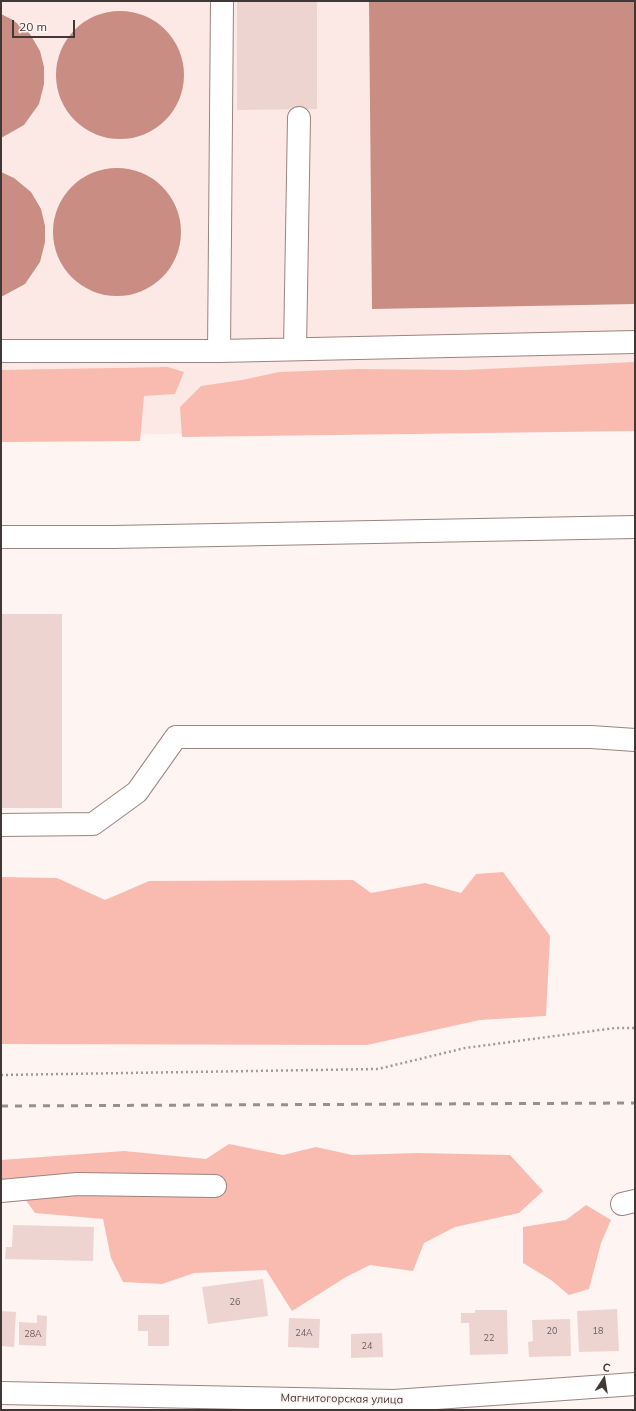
<!DOCTYPE html>
<meta charset="utf-8">
<style>
body{margin:0}
#map{position:relative;width:636px;height:1411px;overflow:hidden;background:#fef4f2;font-family:Mulish,sans-serif}
canvas{display:block}
.frame{position:absolute;inset:0;border:2px solid #413836;pointer-events:none}
.north{position:absolute;left:584px;top:1359px;width:40px;height:40px;-webkit-text-stroke:3px #fef4f2;paint-order:stroke;rotate:12deg;font-size:11px;font-weight:700;line-height:16px;text-align:center;color:#413836}
.north::after{content:'';display:block;margin:auto;width:14px;height:18px;background:#413836;clip-path:polygon(50% 0,100% 100%,50% 72%,0 100%)}
.scale{position:absolute;left:12px;top:20px;width:63px;height:18px;box-sizing:border-box;border:2px solid #413836;border-top:0;padding-left:5px;font-size:12px;line-height:14px;white-space:nowrap;color:#413836;-webkit-text-stroke:3px #fef4f2;paint-order:stroke}
</style>
<div id="map">
<canvas width="636" height="1411"></canvas>
<div class="frame"></div>
<div class="north">С</div>
<div class="scale">20 m</div>
</div>
<script>
const ctx = document.querySelector('canvas').getContext('2d');
ctx.lineJoin = 'round';
function fill(path, color) { ctx.fillStyle = color; ctx.fill(path, 'evenodd'); }
const shape = rows => new Path2D(rows.map(r => 'M' + r).join(''));
function stroke(path, color, width, dash) { ctx.strokeStyle = color; ctx.lineWidth = width; ctx.lineCap = dash ? 'butt' : 'round'; ctx.setLineDash(dash || []); ctx.stroke(path); }
function drawText(font, color, halo, rows, align = 'center') {
  ctx.font = font + ' Mulish,sans-serif'; ctx.lineWidth = 3; ctx.setLineDash([]); ctx.textBaseline = 'middle'; ctx.strokeStyle = halo; ctx.fillStyle = color; for (const [text, x, y, turn = 0] of rows) {
    ctx.save(); ctx.translate(x, y); ctx.rotate((+turn || 0) * Math.PI / 180); ctx.textAlign = isNaN(turn) ? turn : align; if (halo) ctx.strokeText(text, 0, 0); ctx.fillText(text, 0, 0); ctx.restore();
  }
}
fill(shape([
 [1,1,635,1,635,427,322,431,1,437]
]), '#fce8e4');
fill(shape([
 [635,362,635,431,182,437,180,407,201,386,242,380,279,372,357,369,464,370],
 [168,367,184,372,175,394,144,396,140,441,1,442,1,370],
 [503,872,550,936,546,1016,480,1020,367,1045,1,1044,1,877,57,878,105,900,149,881,353,880,371,893,425,883,461,893,476,874],
 [229,1144,283,1155,316,1147,352,1155,417,1153,510,1155,543,1191,519,1213,455,1227,424,1243,413,1271,370,1265,346,1277,292,1311,266,1270,194,1273,162,1284,123,1282,111,1258,103,1219,35,1213,22,1195,1,1192,1,1160,124,1151,206,1159],
 [586,1205,611,1220,601,1243,589,1289,569,1295,551,1280,523,1263,523,1227,566,1220]
]), '#f9bbb0');
fill(shape([
 [369,1,635,1,635,304,372,309],
 '56 75a64 64 0 1 1 128 0a64 64 0 1 1-128 0Z',
 [1,14,13,20,30,34,40,51,44,67,44,84,39,104,24,125,1,138],
 '53 232a64 64 0 1 1 128 0a64 64 0 1 1-128 0Z',
 [1,172,14,178,31,192,41,209,45,226,45,242,40,262,25,284,1,297]
]), '#c98d83');
fill(shape([
 [237,1,317,1,317,109,237,110],
 [1,614,62,614,62,808,1,808],
 [13,1225,94,1227,93,1261,5,1259,6,1247,12,1247],
 [263,1279,268,1316,208,1324,202,1287],
 [617,1309,619,1351,579,1352,577,1311],
 [475,1310,507,1310,508,1354,470,1355,469,1323,461,1323,461,1313,475,1313],
 [1,1311,16,1312,14,1347,1,1346],
 [37,1315,47,1316,46,1346,19,1345,19,1322,37,1323],
 [138,1315,169,1315,169,1346,148,1346,148,1331,138,1331],
 [289,1318,320,1319,319,1348,288,1347],
 [570,1319,571,1356,529,1357,528,1342,533,1341,532,1320],
 [382,1333,383,1357,351,1358,351,1334]
]), '#edd4d0');
const minor = shape([
 [295,349,299,118],
 [1,351,219,351,635,342],
 [219,351,222,1],
 [1,537,113,537,635,527],
 [1,825,93,824,137,792,176,737,591,737,635,740],
 [1,1191,77,1184,215,1186],
 [622,1204,635,1201],
 [1,1393,394,1401,635,1384]
]);
stroke(minor, '#9a8480', 24);
stroke(shape([
 [1,1075,378,1069,465,1048,615,1028,635,1028]
]), '#a39a98', 2.5, [2, 3]);
stroke(minor, '#fff', 22);
stroke(shape([
 [1,1106,635,1103]
]), '#998f8d', 3, [7, 7]);
drawText('9px', '#6c5f5c', null, [
 ["26",235,1302],
 ["20",552,1331],
 ["18",598,1331],
 ["24А",304,1333],
 ["28А",33,1334],
 ["22",489,1338],
 ["24",367,1346]
]);
drawText('11px', '#413836', '#fef4f2', [
 ["Магнитогорская улица",342,1399,1]
]);
</script>
